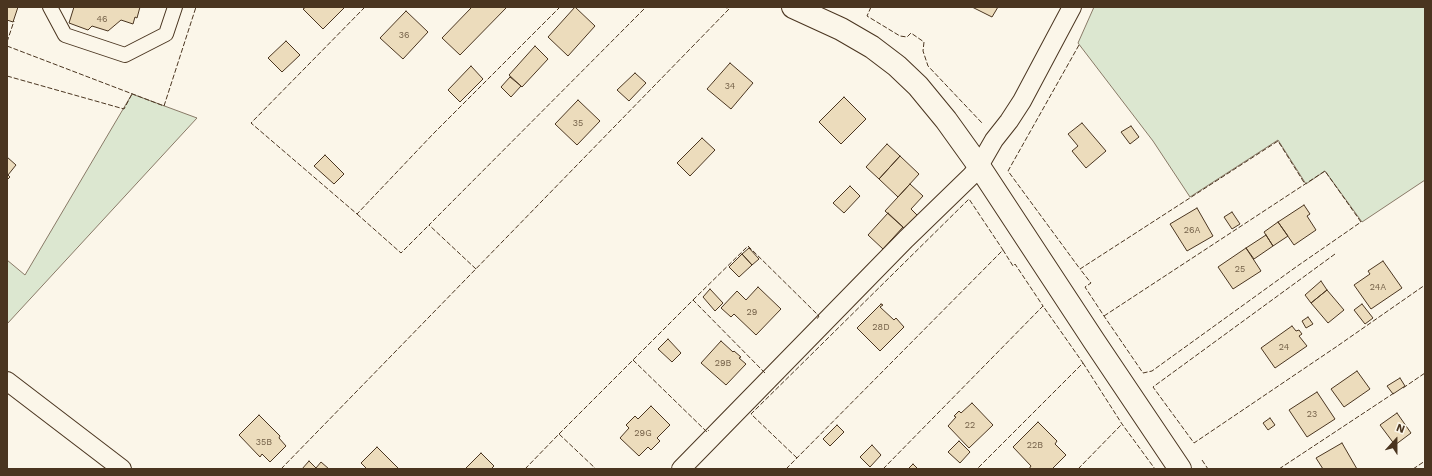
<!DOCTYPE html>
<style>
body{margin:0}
#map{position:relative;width:1432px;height:476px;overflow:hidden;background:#fbf6e9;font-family:"Work Sans",sans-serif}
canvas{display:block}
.frame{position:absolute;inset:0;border:8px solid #4a3520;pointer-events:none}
.north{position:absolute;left:1376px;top:420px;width:40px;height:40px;-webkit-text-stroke:3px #fbf6e9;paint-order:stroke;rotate:21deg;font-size:11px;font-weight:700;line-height:16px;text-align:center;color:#4a3520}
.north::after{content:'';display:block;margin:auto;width:14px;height:18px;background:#4a3520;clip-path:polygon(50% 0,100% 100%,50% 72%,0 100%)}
</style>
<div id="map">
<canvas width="1432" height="476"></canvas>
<div class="frame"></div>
<div class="north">N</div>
</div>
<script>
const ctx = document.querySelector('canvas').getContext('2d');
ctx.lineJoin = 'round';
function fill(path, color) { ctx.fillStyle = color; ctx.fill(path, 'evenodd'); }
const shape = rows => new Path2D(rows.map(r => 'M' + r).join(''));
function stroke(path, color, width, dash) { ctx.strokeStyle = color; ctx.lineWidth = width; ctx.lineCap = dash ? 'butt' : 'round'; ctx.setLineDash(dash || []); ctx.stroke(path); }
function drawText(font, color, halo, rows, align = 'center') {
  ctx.font = font + ' "Work Sans",sans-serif'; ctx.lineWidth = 3; ctx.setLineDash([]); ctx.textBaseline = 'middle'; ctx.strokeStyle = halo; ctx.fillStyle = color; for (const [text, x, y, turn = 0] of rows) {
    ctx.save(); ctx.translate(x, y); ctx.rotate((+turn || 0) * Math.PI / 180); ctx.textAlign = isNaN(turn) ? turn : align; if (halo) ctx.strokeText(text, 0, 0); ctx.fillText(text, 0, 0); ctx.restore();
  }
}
const green = shape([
 [1094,7,1425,7,1425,180,1362,222,1325,171,1306,184,1278,140,1190,197,1153,141,1078,43,1094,7],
 [132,94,197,118,7,324,7,260,25,275,132,94]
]);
fill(green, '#dce7d0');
stroke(green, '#887966', 1);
const building = shape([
 [7,7,18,7,13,22,7,20,7,7],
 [74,7,140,7,137,18,135,17,133,24,121,20,108,31,92,26,88,30,69,23,74,7],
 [306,7,345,7,323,29,303,9,306,7],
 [472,7,507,7,460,55,442,38,472,7],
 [575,7,595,26,568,56,548,37,575,7],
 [972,7,998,7,992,17,972,7],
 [406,11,428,32,403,59,380,38,406,11],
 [286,41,300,55,282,72,268,58,286,41],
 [535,46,548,59,522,87,509,75,535,46],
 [730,63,753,83,731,109,707,89,730,63],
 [471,66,483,79,460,102,448,90,471,66],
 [635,73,646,83,629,101,617,90,635,73],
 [510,77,521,86,511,97,501,87,510,77],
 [844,97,866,119,841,144,819,122,844,97],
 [578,100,600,121,577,145,555,124,578,100],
 [1082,123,1106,151,1086,168,1072,151,1078,146,1068,134,1082,123],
 [1131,126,1139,137,1130,144,1121,132,1131,126],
 [702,138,715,150,690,176,677,163,702,138],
 [887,144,900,156,879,179,866,167,887,144],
 [325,155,344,174,334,184,314,166,325,155],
 [900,156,919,174,898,197,879,179,900,156],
 [7,157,16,165,8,175,10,177,7,180,7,157],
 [910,184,923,196,911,209,918,216,905,229,885,211,910,184],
 [850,186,860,196,844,213,833,203,850,186],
 [1304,205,1310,214,1307,216,1316,230,1294,245,1278,222,1304,205],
 [1197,208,1213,236,1187,251,1170,224,1197,208],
 [1232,212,1240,224,1232,229,1224,217,1232,212],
 [888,213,903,227,883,249,868,235,888,213],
 [1278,222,1288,236,1273,246,1264,232,1278,222],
 [1266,235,1273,246,1254,259,1246,248,1266,235],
 [749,248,759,259,752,265,742,254,749,248],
 [1246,248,1261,271,1233,289,1218,267,1246,248],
 [742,254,752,265,739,277,729,267,742,254],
 [1383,261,1402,288,1371,309,1354,285,1370,274,1368,271,1383,261],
 [1321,281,1327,290,1311,303,1305,295,1321,281],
 [758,287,781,309,756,335,734,314,731,317,721,308,737,291,746,300,758,287],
 [710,289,723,303,715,311,703,297,710,289],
 [1327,290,1344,310,1328,323,1311,303,1327,290],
 [881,304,883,305,880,307,894,320,896,318,904,327,880,351,857,328,881,304],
 [1362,304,1373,318,1365,324,1354,310,1362,304],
 [1308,317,1313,324,1306,328,1302,321,1308,317],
 [1292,326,1296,331,1299,330,1302,334,1299,336,1307,346,1275,368,1261,348,1292,326],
 [668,339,681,353,672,362,658,349,668,339],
 [721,341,733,352,734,351,741,357,739,358,746,364,726,385,701,363,721,341],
 [1357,371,1370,389,1344,407,1331,389,1357,371],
 [1400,378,1405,386,1393,394,1387,386,1400,378],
 [1317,392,1335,419,1307,437,1289,410,1317,392],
 [972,403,993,425,969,448,948,426,956,417,954,416,959,411,961,413,972,403],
 [651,406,670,425,657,438,660,441,651,450,648,447,639,456,620,438,629,428,626,425,635,416,638,419,651,406],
 [1397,413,1411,433,1395,445,1380,425,1397,413],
 [259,415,280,436,279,438,286,446,270,462,262,454,260,457,239,435,259,415],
 [1270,418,1275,425,1268,430,1263,423,1270,418],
 [1038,422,1057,441,1055,444,1066,455,1052,469,1029,469,1031,466,1013,447,1038,422],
 [837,425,844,432,830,446,823,439,837,425],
 [959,441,970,452,960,463,948,452,959,441],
 [1342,443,1357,469,1323,469,1316,458,1342,443],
 [872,445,881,455,870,467,860,457,872,445],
 [377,447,399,469,367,469,361,463,377,447],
 [481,453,494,466,491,469,465,469,481,453],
 [309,461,316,468,321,462,329,469,302,469,309,461],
 [913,464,918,469,908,469,913,464]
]);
fill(building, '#ecdcbc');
stroke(building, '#4a3520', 1);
const pedestrian = shape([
 [50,7,65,35,125,55,166,34,175,7]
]);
const minor = shape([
 [7,381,122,469],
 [681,469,906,239,971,176,979,166,994,140,1009,121,1022,101,1072,7]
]);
const tertiary = shape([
 [793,7,841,29,872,47,897,66,918,86,946,120,979,166,1094,341,1180,469]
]);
stroke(pedestrian, '#4a3520', 16);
stroke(minor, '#4a3520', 20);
stroke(tertiary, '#4a3520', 24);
stroke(pedestrian, '#fbf6e9', 14);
stroke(minor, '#fbf6e9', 18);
stroke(tertiary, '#fbf6e9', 22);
stroke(shape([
 [365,7,251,123,357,214,433,134,560,7],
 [871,7,867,16,900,36,907,37,911,33,924,42,923,51,928,66,982,123],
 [7,42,14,21],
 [1079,45,1008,171,1080,269],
 [7,46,164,106,196,7],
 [7,76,124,109,132,94],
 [357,214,401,253,429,225],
 [1335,254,1153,387,1194,443,1336,347,1425,285],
 [476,269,429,225,646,7],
 [693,300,748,246,819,316,817,319],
 [1104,316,1325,171,1361,222,1296,267,1152,371,1143,373,1104,316,1085,287,1091,283,1080,269,1278,141,1305,184],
 [633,360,707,432,709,430],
 [1083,363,1122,424,1155,469],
 [1403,388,1425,373],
 [559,434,693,300,765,373],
 [797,458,751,414,969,199,1003,250],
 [1202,460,1208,469],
 [281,469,729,9,725,7],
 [525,469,559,434,596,469],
 [786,469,1003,250,1013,266,1015,264,1043,306],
 [883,469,1043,306,1083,363,977,469],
 [1078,469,1122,424],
 [1279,469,1394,393],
 [1413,469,1425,461]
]), '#4a3520', 1, [5, 2]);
drawText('9px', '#725f47', null, [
 ["46",102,19],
 ["36",404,35],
 ["34",730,86],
 ["35",578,123],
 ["26A",1192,230],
 ["25",1240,269],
 ["24A",1378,287],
 ["29",752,312],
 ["28D",881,327],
 ["24",1284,347],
 ["29B",723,363],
 ["23",1312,414],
 ["22",970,425],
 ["29G",643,433],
 ["35B",264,442],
 ["22B",1035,445]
]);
</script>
